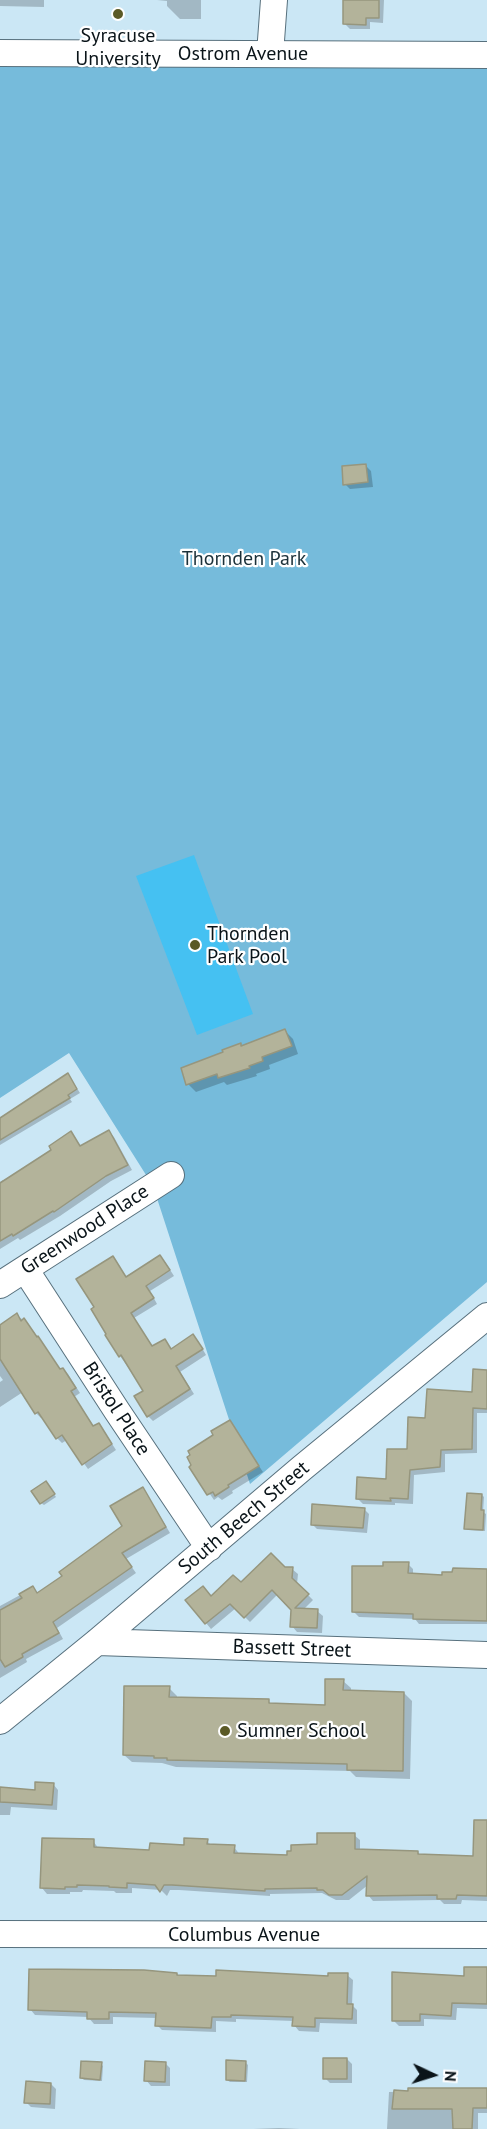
<!DOCTYPE html>
<style>
body{margin:0}
#map{position:relative;width:487px;height:2129px;overflow:hidden;background:#cbe7f5;font-family:"PT Sans",sans-serif}
canvas{display:block}
.north{position:absolute;left:403px;top:2045px;width:60px;height:60px;-webkit-text-stroke:4px #fff;paint-order:stroke;rotate:94deg;font-size:16px;font-weight:700;line-height:24px;text-align:center;color:#0a1419}
.north::after{content:'';display:block;margin:auto;width:21px;height:27px;background:#0a1419;clip-path:polygon(50% 0,100% 100%,50% 72%,0 100%)}
</style>
<div id="map">
<canvas width="487" height="2129"></canvas>
<div class="north">N</div>
</div>
<script>
const ctx = document.querySelector('canvas').getContext('2d');
ctx.lineJoin = 'round';
function fill(path, color) { ctx.fillStyle = color; ctx.fill(path, 'evenodd'); }
const shape = rows => new Path2D(rows.map(r => 'M' + r).join(''));
function stroke(path, color, width, dash) { ctx.strokeStyle = color; ctx.lineWidth = width; ctx.lineCap = dash ? 'butt' : 'round'; ctx.setLineDash(dash || []); ctx.stroke(path); }
function drawText(font, color, halo, rows, align = 'center') {
  ctx.font = font + ' "PT Sans",sans-serif'; ctx.lineWidth = 4.5; ctx.setLineDash([]); ctx.textBaseline = 'middle'; ctx.strokeStyle = halo; ctx.fillStyle = color; for (const [text, x, y, turn = 0] of rows) {
    ctx.save(); ctx.translate(x, y); ctx.rotate((+turn || 0) * Math.PI / 180); ctx.textAlign = isNaN(turn) ? turn : align; if (halo) ctx.strokeText(text, 0, 0); ctx.fillText(text, 0, 0); ctx.restore();
  }
}
fill(shape([
 [0,65,487,66,487,1282,250,1484,153,1186,69,1053,0,1098]
]), '#76bbdb');
fill(shape([
 [194,855,253,1014,197,1035,136,876]
]), '#45c1f2');
fill(shape([
 [0,0,44,0,44,7,0,6],
 [157,0,201,0,201,19,180,19,167,6,167,1],
 [344,0,384,0,383,23,370,22,370,29,350,29,345,24],
 [366,466,371,471,373,487,350,489,345,484],
 [285,1031,293,1039,298,1054,269,1065,270,1069,256,1074,257,1076,227,1085,224,1082,196,1092,188,1084,240,1045,242,1047],
 [71,1079,80,1093,70,1099,72,1102,0,1145,0,1120],
 [109,1132,114,1137,132,1170,111,1181,60,1216,20,1240,18,1238,0,1249,0,1182,3,1180,5,1182,53,1150,70,1133,81,1147],
 [113,1258,127,1278,165,1262,174,1276,150,1291,157,1304,134,1318,153,1347,164,1341,172,1350,198,1341,206,1355,180,1372,194,1394,153,1421,148,1416,145,1391,120,1356,96,1308],
 [17,1315,29,1325,61,1371,63,1369,68,1374,80,1393,74,1397,95,1428,98,1425,103,1430,116,1450,88,1469,67,1440,62,1443,57,1438,43,1417,41,1418,36,1413,23,1392,0,1407,0,1382,3,1380,0,1376,0,1327],
 [487,1372,487,1413,477,1413,477,1453,445,1454,445,1472,414,1475,413,1504,395,1503,395,1505,363,1504,358,1499,388,1480,426,1420,473,1393],
 [229,1421,263,1472,232,1491,233,1493,222,1500,218,1497,214,1500,191,1467,215,1435],
 [48,1485,56,1497,44,1505,41,1503],
 [142,1489,147,1494,170,1533,126,1559,136,1573,57,1628,63,1639,26,1659,27,1662,0,1678,0,1606,33,1588,38,1593,64,1577,124,1526],
 [482,1495,484,1497,483,1512,486,1514,485,1531,468,1530,466,1528],
 [364,1509,369,1514,367,1533,317,1529,312,1524],
 [408,1564,413,1569,413,1575,443,1576,487,1570,487,1624,419,1624,415,1619,359,1617,354,1612,385,1568],
 [284,1568,292,1569,298,1574,297,1584,313,1600,303,1610,317,1611,323,1616,322,1633,297,1632,292,1626,293,1609,278,1594,250,1622,236,1608,211,1629,187,1600,212,1598],
 [343,1681,351,1688,351,1692,404,1693,412,1701,410,1779,356,1777,350,1771,176,1767,162,1763,132,1762,124,1755,169,1688,177,1696,177,1699,268,1701,273,1705,326,1706],
 [53,1784,58,1790,57,1810,11,1807,10,1815,0,1815,0,1789,36,1791],
 [354,1835,360,1840,360,1851,418,1852,421,1856,474,1858,487,1844,487,1901,462,1900,461,1904,444,1904,440,1900,373,1901,368,1895,368,1885,349,1900,336,1900,322,1893,270,1894,270,1896,179,1890,170,1890,167,1896,161,1890,132,1888,132,1893,116,1893,114,1891,83,1890,82,1892,70,1892,70,1894,47,1894,42,1888,93,1841,99,1849,151,1852,186,1847,207,1841,212,1846,234,1847,240,1855,289,1856],
 [487,1969,487,2009,457,2008,456,2020,424,2019,424,2026,399,2026,393,2020,465,1978],
 [177,1974,179,1976,330,1978,347,1975,353,1980,352,2005,357,2010,357,2024,320,2023,319,2032,299,2031,294,2025,294,2021,236,2019,236,2022,216,2021,216,2032,162,2030,157,2025,157,2018,113,2017,113,2024,94,2024,88,2017,35,2015,30,2009],
 [347,2059,352,2064,352,2083,330,2083,325,2078],
 [245,2062,248,2065,247,2082,230,2082,227,2080],
 [165,2063,170,2068,170,2086,151,2086,146,2080],
 [101,2064,103,2066,102,2081,84,2080,82,2078],
 [51,2084,56,2089,55,2109,31,2107,26,2102],
 [487,2089,487,2113,478,2113,478,2129,387,2129,389,2092],
 [279,2128,300,2129,253,2129]
]), '#0003');
const building = shape([
 [343,0,379,0,379,18,366,18,366,25,343,24,343,0],
 [366,464,368,482,343,485,342,466,366,464],
 [285,1029,292,1046,262,1057,263,1061,249,1066,250,1068,218,1078,217,1074,186,1085,181,1068,223,1052,222,1050,241,1043,241,1046,285,1029],
 [68,1073,77,1089,68,1095,70,1098,0,1140,0,1118,68,1073],
 [109,1130,128,1165,106,1176,54,1212,53,1211,13,1236,12,1234,0,1241,0,1183,51,1150,49,1146,71,1131,80,1146,109,1130],
 [160,1255,170,1270,146,1286,154,1298,131,1313,152,1346,165,1339,171,1349,193,1334,203,1349,176,1366,190,1389,147,1417,134,1396,143,1391,121,1355,119,1357,105,1335,106,1334,91,1309,94,1307,76,1279,113,1256,126,1277,160,1255],
 [17,1313,21,1321,24,1318,37,1337,38,1336,60,1369,63,1368,76,1388,71,1391,93,1426,99,1423,112,1444,82,1465,62,1435,56,1439,38,1412,35,1414,0,1359,0,1325,17,1313],
 [473,1369,487,1370,487,1409,473,1408,472,1449,441,1450,440,1467,410,1470,408,1499,390,1498,391,1501,356,1499,357,1477,386,1479,387,1449,407,1449,408,1417,425,1418,427,1389,472,1392,473,1369],
 [230,1420,259,1466,228,1485,229,1487,215,1496,213,1492,207,1495,189,1467,191,1465,187,1457,190,1455,188,1451,213,1435,211,1431,230,1420],
 [46,1481,55,1494,40,1504,31,1491,46,1481],
 [143,1487,166,1527,122,1553,132,1567,53,1622,59,1633,22,1654,23,1657,5,1667,0,1659,0,1610,22,1598,19,1594,33,1586,37,1593,62,1576,59,1572,122,1526,110,1506,143,1487],
 [467,1493,482,1494,481,1510,484,1510,483,1530,464,1529,467,1493],
 [312,1504,365,1508,363,1528,311,1525,312,1504],
 [271,1553,285,1567,293,1567,292,1578,309,1594,295,1608,318,1609,317,1628,290,1627,291,1610,272,1590,244,1618,230,1604,205,1624,185,1600,203,1586,211,1596,233,1575,241,1582,271,1553],
 [383,1562,409,1562,408,1573,442,1575,442,1572,452,1572,453,1568,487,1569,487,1621,413,1619,413,1614,352,1612,352,1566,383,1566,383,1562],
 [325,1679,344,1679,343,1690,404,1692,403,1771,347,1770,347,1764,167,1760,167,1758,154,1758,154,1756,123,1755,124,1686,170,1686,169,1697,269,1699,269,1703,325,1705,325,1679],
 [35,1782,54,1783,52,1805,0,1802,0,1787,35,1790,35,1782],
 [474,1820,487,1820,487,1896,457,1895,456,1899,437,1899,437,1895,366,1896,367,1876,342,1895,329,1895,323,1890,317,1890,317,1888,265,1889,265,1891,172,1885,164,1885,160,1892,155,1885,127,1883,127,1888,109,1887,109,1886,77,1885,77,1887,65,1887,65,1889,40,1888,42,1838,94,1839,94,1847,149,1850,150,1843,184,1845,184,1838,208,1839,207,1844,235,1845,234,1853,287,1855,287,1851,291,1851,291,1845,317,1844,317,1833,355,1833,355,1849,418,1851,418,1854,473,1856,474,1820],
 [464,1967,487,1967,487,2004,452,2003,451,2016,420,2014,420,2021,392,2021,392,1972,464,1976,464,1967],
 [29,1969,144,1970,177,1973,177,1975,216,1976,216,1970,328,1976,328,1973,348,1973,347,2004,353,2004,352,2019,315,2018,315,2027,292,2026,293,2017,231,2015,231,2017,212,2017,211,2028,155,2026,156,2013,109,2012,109,2019,87,2019,87,2012,28,2010,29,1969],
 [323,2058,347,2058,347,2079,323,2079,323,2058],
 [226,2060,246,2061,245,2081,226,2080,226,2060],
 [81,2061,102,2062,100,2080,80,2078,81,2061],
 [145,2061,166,2062,165,2082,144,2081,145,2061],
 [26,2081,51,2083,50,2104,24,2103,26,2081],
 [408,2088,487,2088,487,2108,473,2108,472,2129,453,2129,452,2109,392,2109,394,2090,408,2091,408,2088]
]);
fill(building, '#b3b39a');
stroke(building, '#96967e', 1.5);
const minor = shape([
 [0,53,487,55],
 [270,54,274,0],
 [25,1269,117,1411,209,1548],
 [0,1285,171,1175],
 [97,1642,487,1655],
 [0,1721,97,1642,302,1468,487,1316],
 [0,1934,487,1935]
]);
stroke(minor, '#57707d', 28);
stroke(minor, '#fff', 26);
for (const [x, y, r, color] of [
 [118,14,6,"#5b5a26"],
 [195,945,6,"#5b5a26"],
 [225,1731,6,"#5b5a26"]
]) { const dot = new Path2D(); dot.arc(x, y, r, 0, 2 * Math.PI); ctx.fillStyle = color; ctx.fill(dot); stroke(dot, '#fff', 2); }
drawText('20px', '#0a1419', '#fff', [
 ["Syracuse",118,36,"center"],
 ["University",118,59,"center"],
 ["Thornden",207,934],
 ["Park Pool",207,957],
 ["Sumner School",237,1731]
], 'left');
drawText('20px', '#0a1419', '#fff', [
 ["Ostrom Avenue",243,54],
 ["Greenwood Place",85,1230,-33],
 ["Bristol Place",116,1409,57],
 ["South Beech Street",244,1518,-40],
 ["Bassett Street",292,1649,2],
 ["Columbus Avenue",244,1935]
]);
drawText('20px', '#1c313a', '#fff', [
 ["Thornden Park",244,559]
]);
</script>
